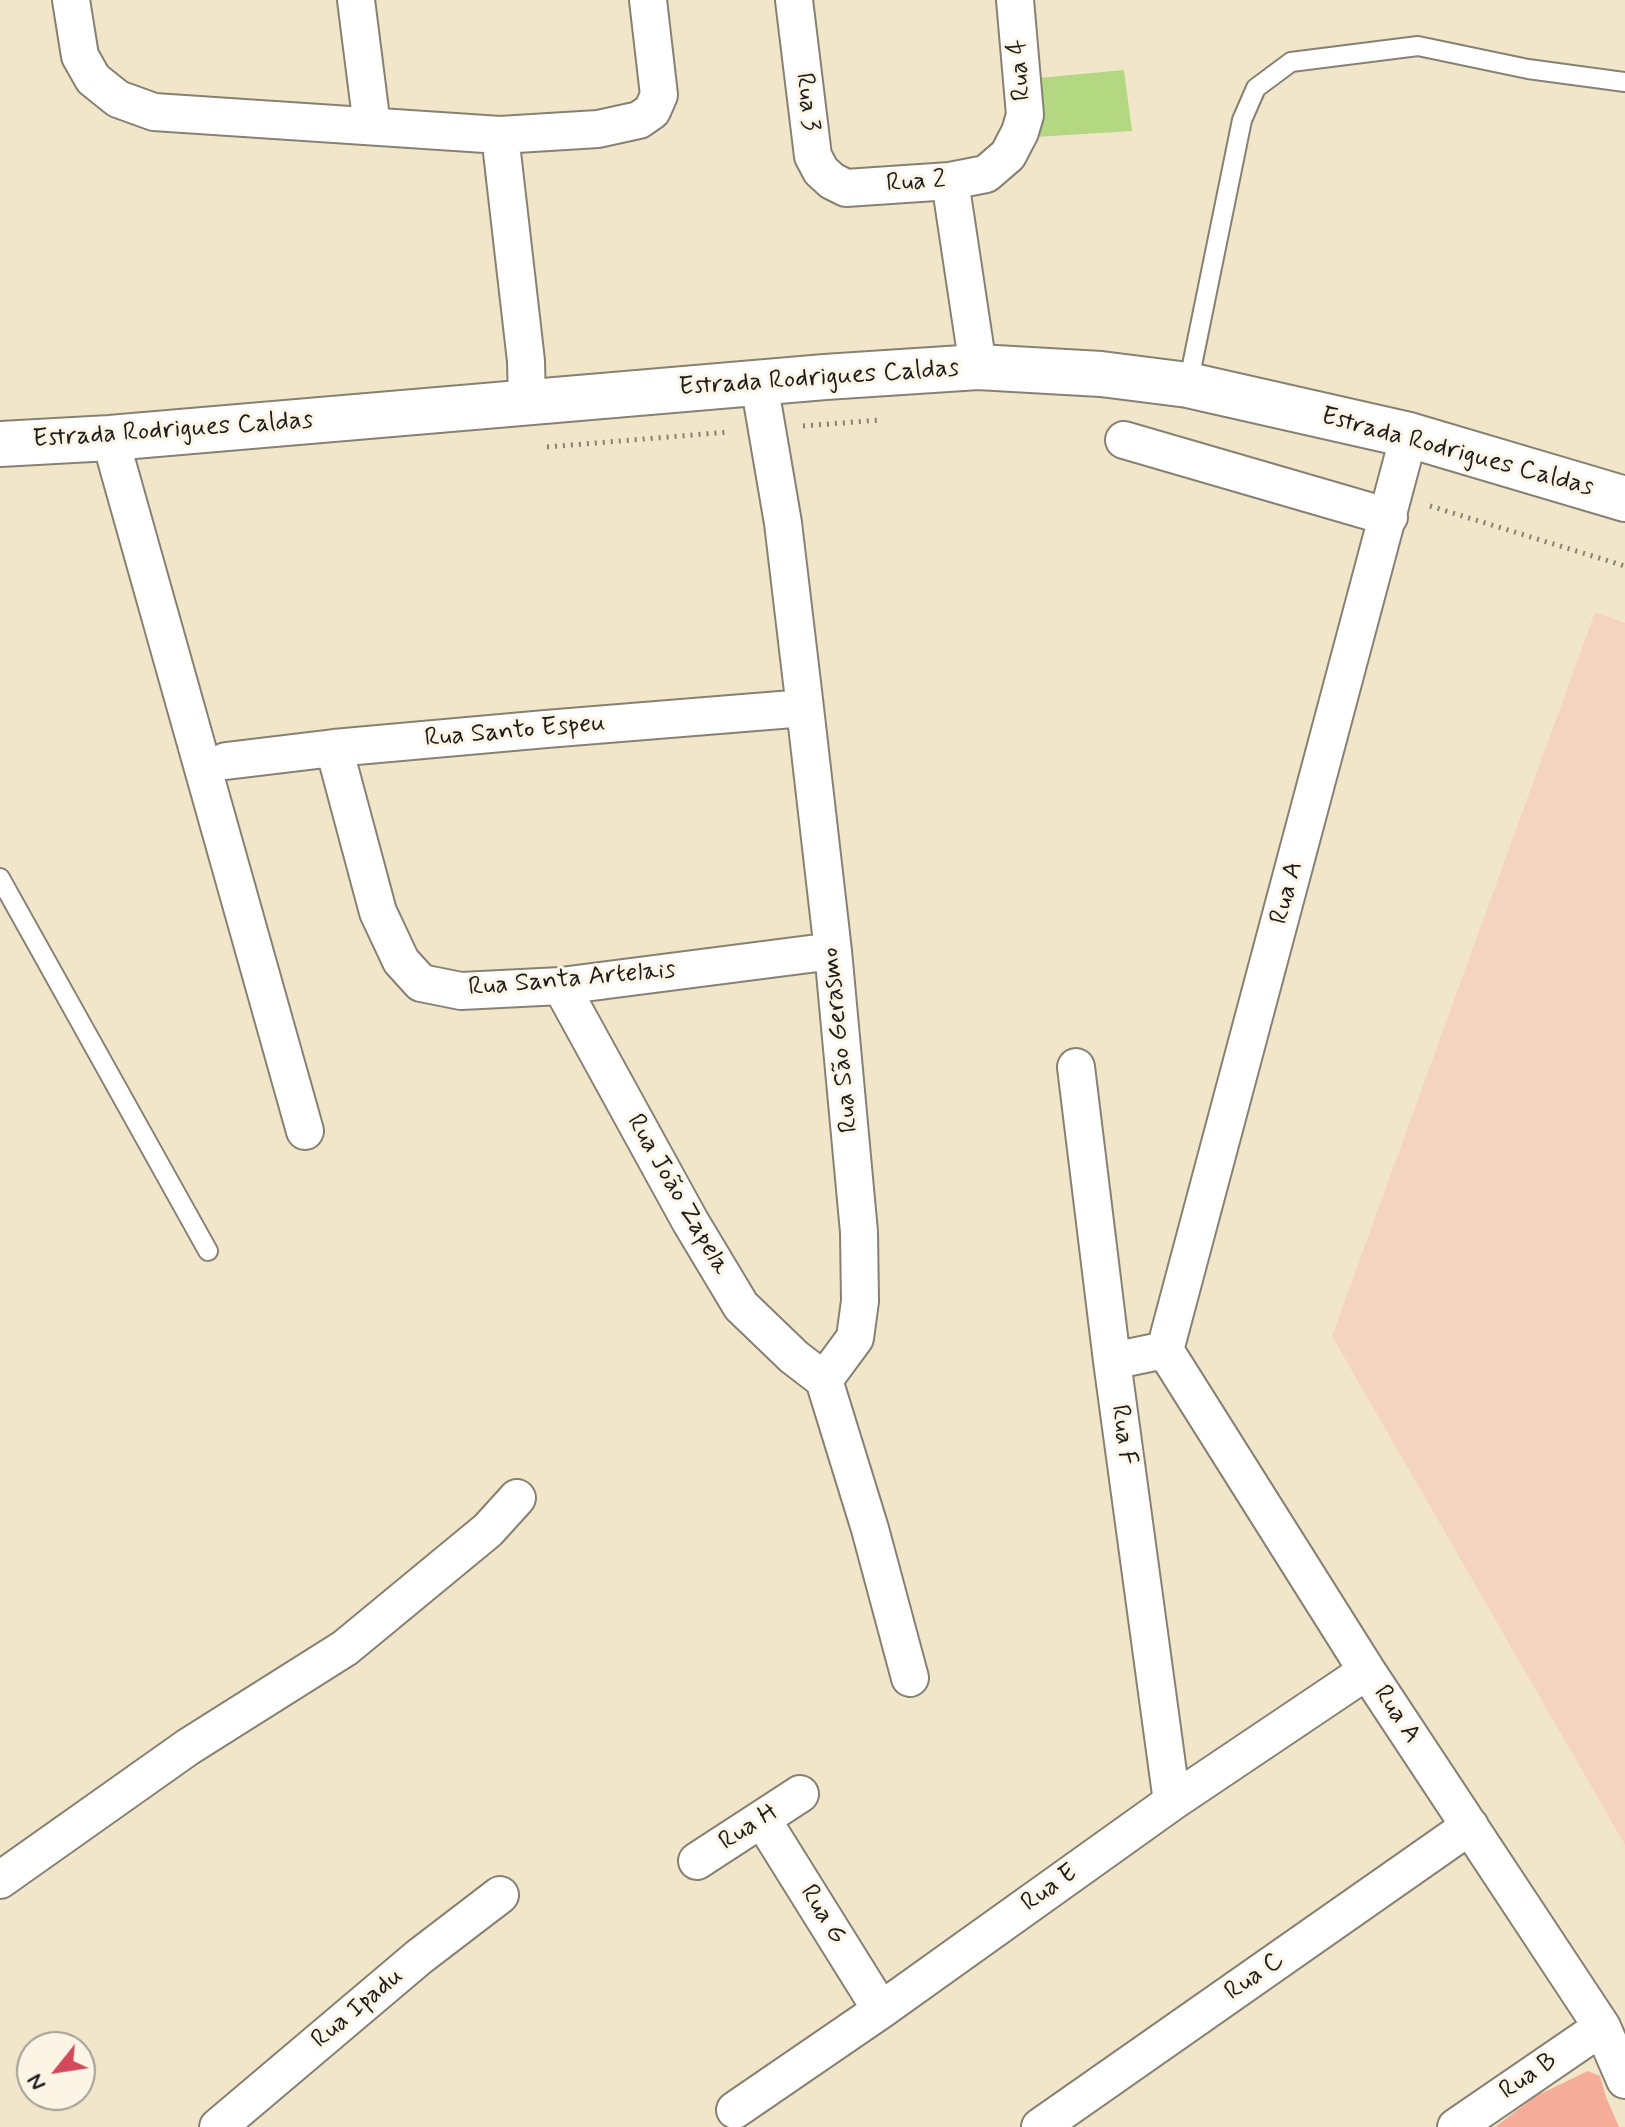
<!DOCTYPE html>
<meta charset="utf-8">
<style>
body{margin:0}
#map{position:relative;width:1625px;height:2127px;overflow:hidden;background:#f1e6c9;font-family:Mynerve,sans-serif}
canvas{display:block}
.north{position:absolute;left:16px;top:2031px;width:80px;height:80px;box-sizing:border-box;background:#fcf5e5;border:2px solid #a29e95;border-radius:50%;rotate:240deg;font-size:22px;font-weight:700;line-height:32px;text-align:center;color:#1c1c1c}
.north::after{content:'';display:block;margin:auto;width:28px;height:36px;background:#d1495b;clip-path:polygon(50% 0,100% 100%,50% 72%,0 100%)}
</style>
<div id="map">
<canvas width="1625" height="2127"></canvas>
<div class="north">N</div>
</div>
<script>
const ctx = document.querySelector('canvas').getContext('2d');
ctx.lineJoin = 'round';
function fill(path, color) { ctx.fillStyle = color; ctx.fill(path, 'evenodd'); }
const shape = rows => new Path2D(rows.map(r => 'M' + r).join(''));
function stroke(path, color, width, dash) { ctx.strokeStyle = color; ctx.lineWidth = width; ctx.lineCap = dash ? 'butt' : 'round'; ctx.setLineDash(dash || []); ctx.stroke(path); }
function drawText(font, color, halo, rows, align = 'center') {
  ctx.font = font + ' Mynerve,sans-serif'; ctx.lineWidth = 6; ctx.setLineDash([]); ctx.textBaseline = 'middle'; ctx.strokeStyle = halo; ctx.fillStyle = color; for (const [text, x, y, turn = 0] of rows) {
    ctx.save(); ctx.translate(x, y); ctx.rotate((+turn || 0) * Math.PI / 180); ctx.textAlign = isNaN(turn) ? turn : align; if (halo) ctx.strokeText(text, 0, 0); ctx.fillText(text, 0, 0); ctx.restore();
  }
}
fill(shape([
 [1595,612,1625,623,1625,1845,1332,1336]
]), '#f5d3c1');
fill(shape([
 [1124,70,1132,131,1035,137,1028,79]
]), '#b3d881');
fill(shape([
 [1588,2071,1600,2076,1606,2097,1619,2127,1495,2127,1536,2096]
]), '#f5ad99');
const service = shape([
 [1188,385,1242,120,1256,88,1291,62,1418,46,1528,69,1625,82],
 [0,878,208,1251]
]);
const minor = shape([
 [71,0,80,56,93,79,118,99,154,112,500,135,526,361,527,403],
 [356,0,372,126],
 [794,0,813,156,821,171,832,181,846,188,950,181,986,174,1008,155,1020,132,1025,115,1015,0],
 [500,135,598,129,639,120,652,111,659,95,648,0],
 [950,181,978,367],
 [759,383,783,523,805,708,833,951,859,1232,860,1301,855,1338,824,1380],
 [110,438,305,1131],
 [1124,440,1389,517],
 [334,748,378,912,401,961,421,983,461,991,561,986,833,951],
 [226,761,334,748,546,729,805,708],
 [561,986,690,1221,741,1306,794,1357,824,1380],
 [1076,1067,1112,1361,1172,1802],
 [1165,1350,1409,435],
 [1112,1361,1165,1350,1367,1671,1602,2027,1625,2080],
 [824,1380,870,1529,910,1678],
 [762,1819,881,2010],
 [697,1861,800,1794],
 [0,1880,188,1747,345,1648,488,1530,517,1498],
 [735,2110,881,2010,1172,1802,1367,1671],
 [218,2127,419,1957,500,1895],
 [1040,2127,1470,1826],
 [1456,2127,1602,2027]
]);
const tertiary = shape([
 [0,444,110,438,825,377,978,367,1101,374,1188,385,1409,435,1625,499]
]);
stroke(service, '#868172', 22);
stroke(minor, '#868172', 40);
stroke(tertiary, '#868172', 48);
stroke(shape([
 [803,426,880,420],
 [547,447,729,432],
 [1430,506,1625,566]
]), '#868172', 5, [2, 6]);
stroke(service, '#fff', 18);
stroke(minor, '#fff', 36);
stroke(tertiary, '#fff', 44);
drawText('26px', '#1c1c1c', '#fcf5e5', [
 ["Rua 4",1021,70,-95],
 ["Rua 3",806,102,83],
 ["Rua 2",916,183,-4],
 ["Estrada Rodrigues Caldas",819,379,-4],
 ["Estrada Rodrigues Caldas",173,431,-4],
 ["Estrada Rodrigues Caldas",1457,453,15],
 ["Rua Santo Espeu",515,732,-5],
 ["Rua A",1288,893,-75],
 ["Rua Santa Artelais",572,980,-5],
 ["Rua São Gerasmo",841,1040,-96],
 ["Rua João Zapela",677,1195,60],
 ["Rua F",1122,1435,82],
 ["Rua A",1396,1715,56],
 ["Rua H",749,1828,-33],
 ["Rua E",1050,1889,-36],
 ["Rua G",822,1915,58],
 ["Rua C",1255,1977,-35],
 ["Rua Ipadu",358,2009,-40],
 ["Rua B",1529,2077,-34]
]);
</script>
